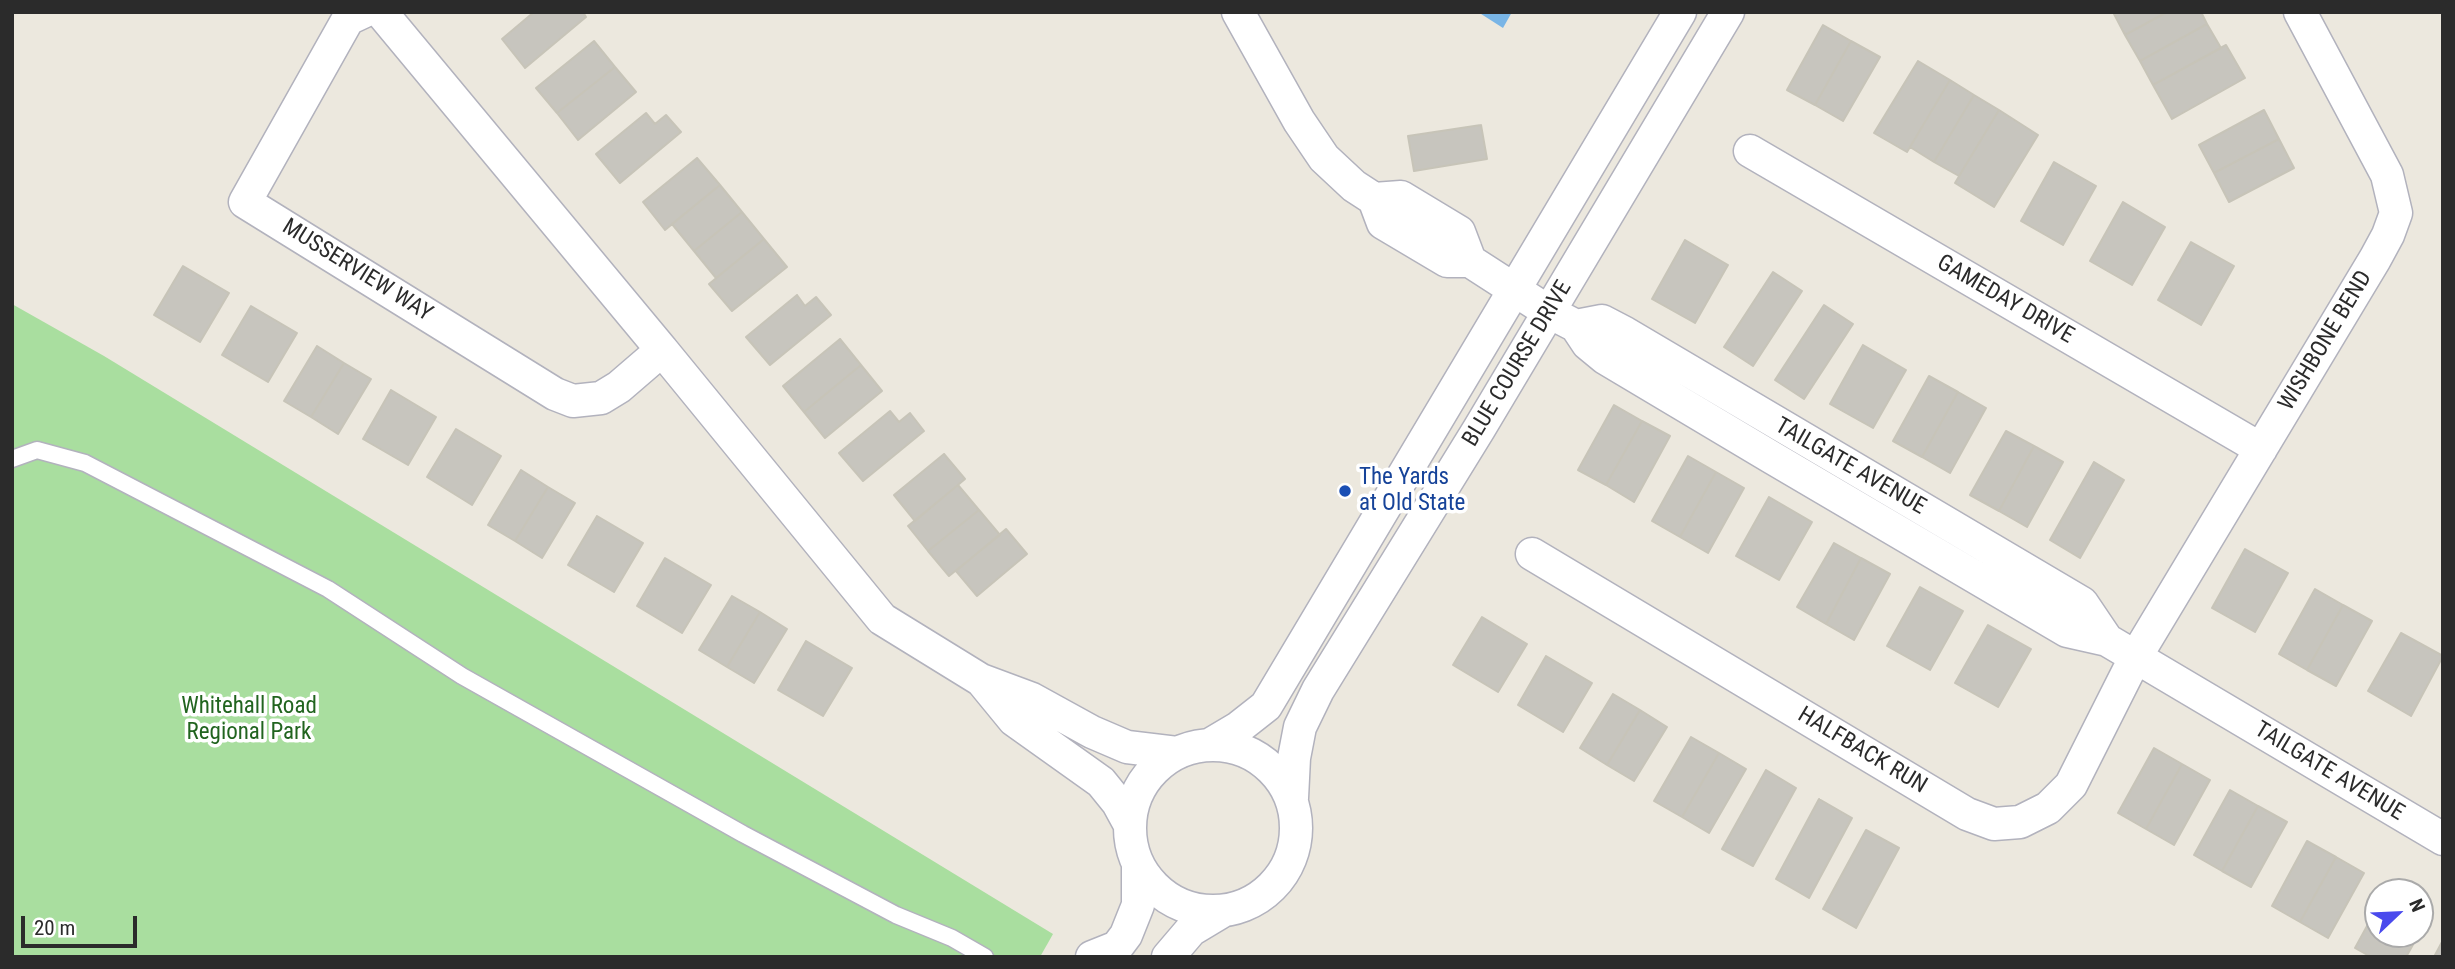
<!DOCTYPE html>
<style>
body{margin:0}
#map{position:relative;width:2455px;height:969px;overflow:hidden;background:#ece8de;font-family:"Roboto Condensed",sans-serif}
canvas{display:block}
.frame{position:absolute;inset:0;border:14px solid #2b2b2b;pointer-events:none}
.north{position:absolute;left:2364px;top:878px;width:70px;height:70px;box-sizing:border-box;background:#fff;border:2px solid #aaa;border-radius:50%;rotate:67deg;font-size:19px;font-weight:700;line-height:28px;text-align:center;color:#2b2b2b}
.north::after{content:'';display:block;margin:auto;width:24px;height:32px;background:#4a4aed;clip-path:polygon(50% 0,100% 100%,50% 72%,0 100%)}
.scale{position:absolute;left:21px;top:916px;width:116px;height:32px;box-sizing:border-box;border:4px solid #2b2b2b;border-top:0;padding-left:9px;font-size:21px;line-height:24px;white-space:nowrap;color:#2b2b2b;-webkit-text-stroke:5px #fff;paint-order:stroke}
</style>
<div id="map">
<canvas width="2455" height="969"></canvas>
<div class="frame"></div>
<div class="north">N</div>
<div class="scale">20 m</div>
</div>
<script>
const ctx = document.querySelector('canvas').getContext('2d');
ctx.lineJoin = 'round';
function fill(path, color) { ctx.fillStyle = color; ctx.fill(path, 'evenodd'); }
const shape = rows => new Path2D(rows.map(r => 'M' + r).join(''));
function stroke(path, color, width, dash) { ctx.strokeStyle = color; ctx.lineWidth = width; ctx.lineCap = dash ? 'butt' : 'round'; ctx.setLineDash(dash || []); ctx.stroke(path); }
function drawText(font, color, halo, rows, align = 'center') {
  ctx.font = font + ' "Roboto Condensed",sans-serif'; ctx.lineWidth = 7; ctx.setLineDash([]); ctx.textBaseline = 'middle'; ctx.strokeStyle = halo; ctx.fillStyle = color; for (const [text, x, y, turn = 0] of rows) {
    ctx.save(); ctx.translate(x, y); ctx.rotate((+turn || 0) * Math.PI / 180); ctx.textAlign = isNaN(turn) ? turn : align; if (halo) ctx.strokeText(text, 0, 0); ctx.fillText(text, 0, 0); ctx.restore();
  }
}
fill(shape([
 [12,304,104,356,1053,934,1040,957,12,957]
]), '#a9de9f');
fill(shape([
 [1478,12,1512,12,1503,28]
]), '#79b5e6');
const building = shape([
 [534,12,583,12,586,17,525,68,502,39,534,12],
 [2113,12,2167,12,2125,35,2113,12],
 [2167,12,2201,12,2207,24,2140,61,2125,35,2167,12],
 [2207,24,2221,48,2153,85,2140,61,2207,24],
 [1823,25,1851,41,1815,105,1787,90,1823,25],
 [594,41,615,67,557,113,536,88,594,41],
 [1851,41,1880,57,1843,121,1815,105,1851,41],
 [2226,45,2245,78,2172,119,2153,85,2226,45],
 [1918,61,1950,80,1907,152,1874,133,1918,61],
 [615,67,636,92,578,140,557,113,615,67],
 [1950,80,1974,95,1934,162,1910,147,1950,80],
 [1974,95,1999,110,1959,176,1934,162,1974,95],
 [1999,110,2038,135,1994,207,1955,183,1999,110],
 [2264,110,2279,139,2214,173,2199,145,2264,110],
 [646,113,655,124,666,115,681,132,620,183,596,154,646,113],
 [1481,125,1487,159,1414,171,1408,136,1481,125],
 [2279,139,2294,168,2229,202,2214,173,2279,139],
 [697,158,720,185,665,230,643,202,697,158],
 [2054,162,2096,186,2063,245,2021,221,2054,162],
 [720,185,742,212,694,251,672,224,720,185],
 [2123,202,2165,227,2132,285,2090,261,2123,202],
 [742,212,764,239,716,278,694,251,742,212],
 [764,239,787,267,732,311,709,284,764,239],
 [1685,240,1728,265,1695,323,1652,299,1685,240],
 [2191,242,2234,266,2201,325,2158,300,2191,242],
 [183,266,229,293,200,342,154,315,183,266],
 [1773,272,1802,291,1753,366,1724,347,1773,272],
 [797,295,805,306,816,297,831,315,770,365,746,337,797,295],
 [1824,305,1853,324,1804,399,1775,380,1824,305],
 [251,306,297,333,268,382,222,355,251,306],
 [840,339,861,365,804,412,783,386,840,339],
 [1863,345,1906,370,1873,428,1830,404,1863,345],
 [317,346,344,363,311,417,284,401,317,346],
 [344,363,371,379,338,434,311,417,344,363],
 [861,365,882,391,825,438,804,412,861,365],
 [1929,376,1958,392,1922,457,1893,441,1929,376],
 [391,390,436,417,408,465,363,439,391,390],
 [1958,392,1986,408,1950,473,1922,457,1958,392],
 [1614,405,1642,421,1606,485,1578,470,1614,405],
 [890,411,899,422,910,413,924,431,863,481,839,453,890,411],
 [1642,421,1670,436,1634,502,1606,485,1642,421],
 [456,429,501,456,472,505,427,477,456,429],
 [2006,431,2034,446,1999,511,1970,495,2006,431],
 [2034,446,2063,462,2027,527,1999,511,2034,446],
 [944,454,965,479,915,521,894,495,944,454],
 [1688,456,1716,472,1680,537,1652,521,1688,456],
 [2094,462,2124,480,2080,558,2050,540,2094,462],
 [521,470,548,487,515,541,488,525,521,470],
 [1716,472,1744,488,1708,553,1680,537,1716,472],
 [958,485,979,510,928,551,908,526,958,485],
 [548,487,575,503,542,558,515,541,548,487],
 [1769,497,1812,522,1779,580,1736,556,1769,497],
 [979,510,1000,535,949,576,928,551,979,510],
 [597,516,643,543,614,592,568,565,597,516],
 [1006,529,1027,554,977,596,956,571,1006,529],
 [1834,543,1861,558,1826,624,1797,607,1834,543],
 [2245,549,2288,573,2255,632,2212,608,2245,549],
 [665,558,711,585,682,633,637,606,665,558],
 [1861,558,1890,574,1854,640,1826,624,1861,558],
 [1920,587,1963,611,1930,670,1887,646,1920,587],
 [2315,589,2343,605,2307,670,2279,654,2315,589],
 [732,596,760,612,727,667,699,650,732,596],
 [2343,605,2372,621,2336,686,2307,670,2343,605],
 [760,612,787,629,754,683,727,667,760,612],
 [1482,617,1527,644,1498,692,1453,665,1482,617],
 [1988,625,2031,649,1998,707,1955,683,1988,625],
 [2401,633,2443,656,2411,716,2368,691,2401,633],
 [806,641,852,668,823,716,778,690,806,641],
 [1546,656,1592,683,1563,732,1518,705,1546,656],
 [1613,694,1640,710,1607,765,1580,748,1613,694],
 [1640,710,1667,727,1634,781,1607,765,1640,710],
 [1691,737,1719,753,1682,817,1654,801,1691,737],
 [2154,748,2182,764,2146,829,2118,813,2154,748],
 [1719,753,1746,769,1709,833,1682,817,1719,753],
 [2182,764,2210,780,2174,845,2146,829,2182,764],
 [1766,770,1796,788,1753,866,1722,849,1766,770],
 [2230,790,2258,806,2222,871,2194,855,2230,790],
 [1819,799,1852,818,1809,898,1776,879,1819,799],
 [2258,806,2287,822,2251,887,2222,871,2258,806],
 [1866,830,1899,848,1856,928,1823,909,1866,830],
 [2307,841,2336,857,2300,922,2272,906,2307,841],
 [2336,857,2364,873,2328,938,2300,922,2336,857],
 [2378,906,2378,934,2419,934,2406,957,2371,957,2355,948,2378,906],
 [2420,908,2430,913,2420,931,2420,908],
 [2443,940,2443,957,2434,957,2443,940]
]);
fill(building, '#c7c5be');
stroke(building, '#c7c4b8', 2);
const service = shape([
 [12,459,37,450,85,463,328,589,462,676,743,834,896,915,952,938,985,957]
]);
const minor = shape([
 [363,12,348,19,245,202,555,394,573,401,601,398,619,387,662,350,381,12],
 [1238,12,1299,121,1324,158,1354,186,1374,199,1383,223,1447,261,1470,261,1549,312,1576,326,1588,344,1605,358,1771,457,2067,631,2107,640,2443,839],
 [1750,151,2261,449],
 [1374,199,1401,197,1459,232,1470,261],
 [1576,326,1602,321,1625,333,2082,603,2107,640],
 [662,350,882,619,981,680,1032,699,1092,732,1127,747,1177,753],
 [1532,554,1967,814,1994,824,2020,822,2048,808,2071,785,2135,658,2375,259,2388,235,2396,213,2387,175,2300,12],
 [982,681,1014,720,1101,782,1118,803,1130,825],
 [1211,744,1238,728,1266,706,1680,12],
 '1130 828a83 83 0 1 1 166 0a83 83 0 1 1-166 0Z',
 [1292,798,1294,758,1300,727,1318,690,1479,429,1728,12],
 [1092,957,1117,947,1126,935,1138,905,1138,864],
 [1168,957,1191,930,1221,912]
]);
stroke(service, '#b2b2bd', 19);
stroke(minor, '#b2b2bd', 35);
stroke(service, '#fff', 16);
stroke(minor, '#fff', 32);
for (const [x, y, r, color] of [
 [1345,491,7,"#1a4fb4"]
]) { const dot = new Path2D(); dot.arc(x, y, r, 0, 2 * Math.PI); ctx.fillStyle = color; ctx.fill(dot); stroke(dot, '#fff', 2.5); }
drawText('23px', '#2b2b2b', '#fff', [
 ["MUSSERVIEW WAY",357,271,32],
 ["GAMEDAY DRIVE",2005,300,30],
 ["WISHBONE BEND",2326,341,-59],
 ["BLUE COURSE DRIVE",1518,364,-59],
 ["TAILGATE AVENUE",1850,467,30],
 ["HALFBACK RUN",1862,751,31],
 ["TAILGATE AVENUE",2329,772,31]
]);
drawText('23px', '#164399', '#fff', [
 ["The Yards",1359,478],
 ["at Old State",1359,504]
], 'left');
drawText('23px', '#21641f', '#fff', [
 ["Whitehall Road",249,707],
 ["Regional Park",249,733]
]);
</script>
